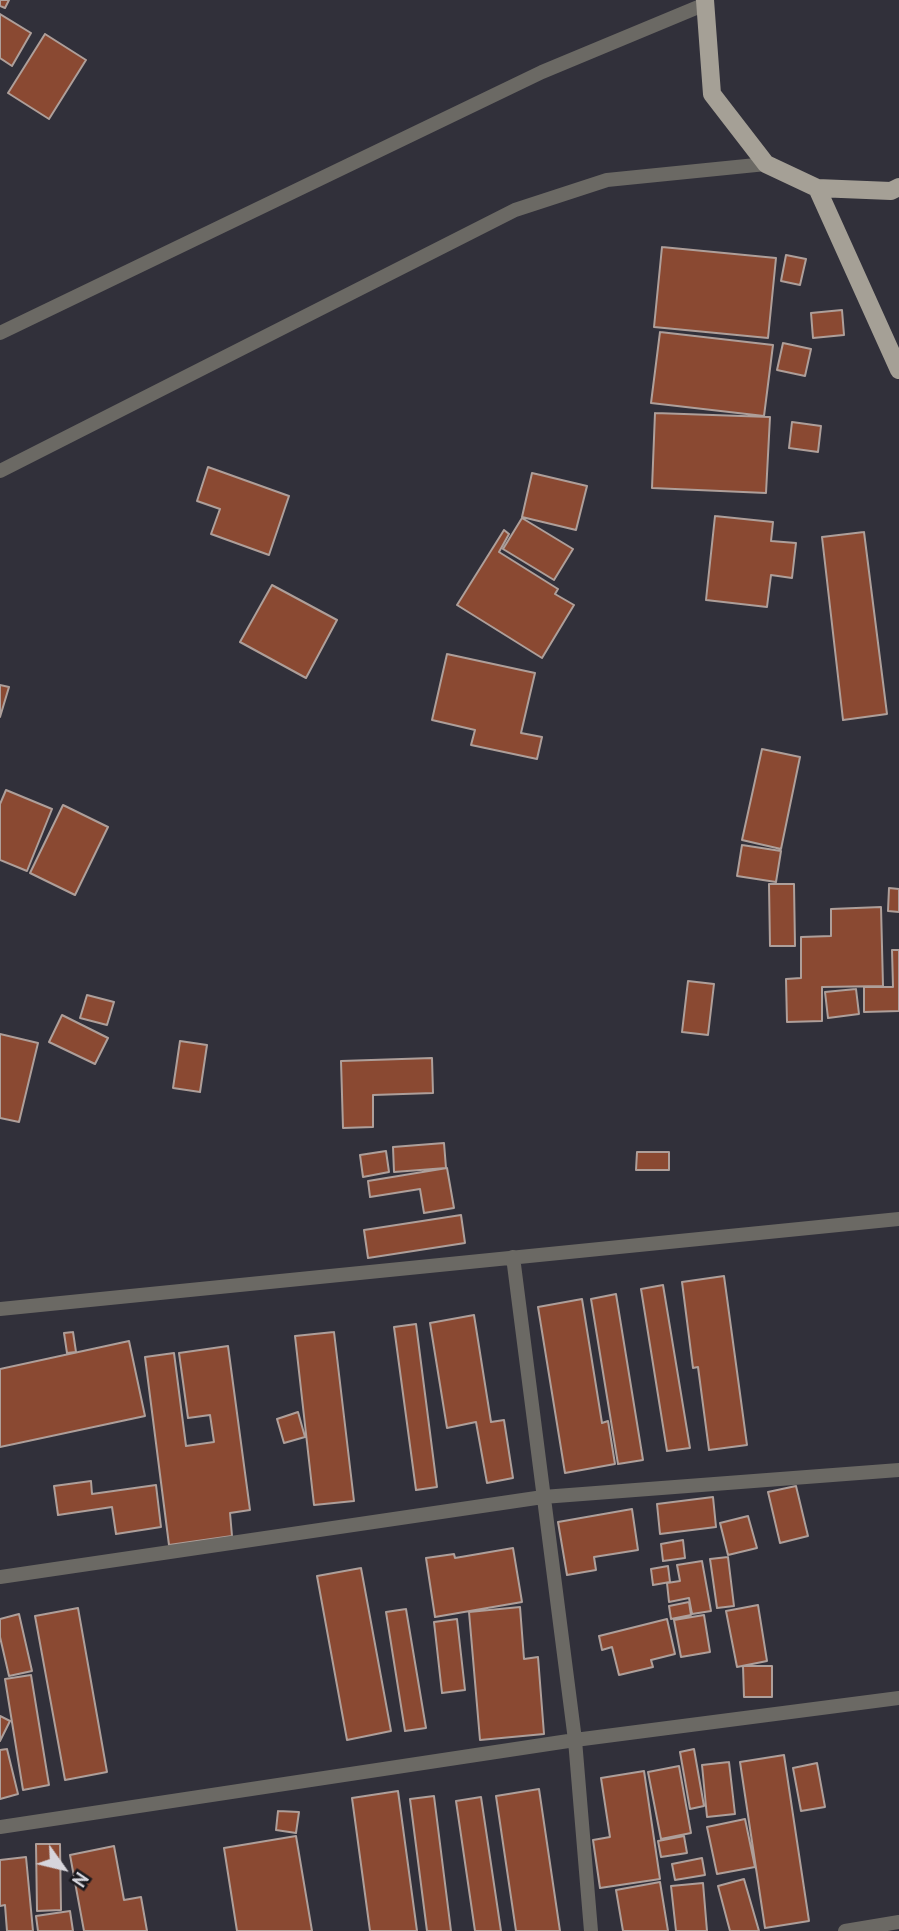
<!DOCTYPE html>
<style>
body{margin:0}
#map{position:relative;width:899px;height:1931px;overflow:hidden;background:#31303a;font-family:"PT Sans",sans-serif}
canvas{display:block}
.north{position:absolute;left:28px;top:1833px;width:70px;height:70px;-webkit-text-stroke:5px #19181d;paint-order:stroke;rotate:124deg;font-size:19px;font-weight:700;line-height:28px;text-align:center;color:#d6d5dc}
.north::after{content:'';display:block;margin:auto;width:24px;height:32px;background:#d6d5dc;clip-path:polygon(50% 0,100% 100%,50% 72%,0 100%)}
</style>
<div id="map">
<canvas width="899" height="1931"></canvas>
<div class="north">N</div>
</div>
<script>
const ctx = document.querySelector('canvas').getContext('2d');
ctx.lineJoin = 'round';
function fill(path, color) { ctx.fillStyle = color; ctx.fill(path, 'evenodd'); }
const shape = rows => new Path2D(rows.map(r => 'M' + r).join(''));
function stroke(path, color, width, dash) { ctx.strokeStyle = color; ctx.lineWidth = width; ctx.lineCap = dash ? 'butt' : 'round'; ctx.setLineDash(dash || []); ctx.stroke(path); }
const building = shape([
 [0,0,9,0,5,8,0,6,0,0],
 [0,14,31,33,12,66,0,58,0,14],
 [45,34,86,60,49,119,8,93,45,34],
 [662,247,776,258,768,338,654,327,662,247],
 [786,255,806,259,800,285,781,281,786,255],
 [842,310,844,335,813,338,811,313,842,310],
 [660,332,773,345,764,416,651,403,660,332],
 [783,343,811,349,805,376,777,370,783,343],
 [655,413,770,417,766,493,652,488,655,413],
 [792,422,821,426,818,452,789,448,792,422],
 [208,467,289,496,269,555,211,534,220,509,197,501,208,467],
 [532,473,587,486,576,530,522,517,532,473],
 [715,516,773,522,771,541,796,543,792,578,771,575,767,607,706,600,715,516],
 [522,518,573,549,554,580,503,549,522,518],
 [504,530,509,534,499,552,558,589,555,594,574,605,542,658,457,605,504,530],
 [864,532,887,714,843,720,822,537,864,532],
 [272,585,337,620,306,678,240,642,272,585],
 [447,654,535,673,521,733,542,737,537,759,471,745,475,730,432,720,447,654],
 [0,685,9,687,0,717,0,685],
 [762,749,800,757,781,849,742,840,762,749],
 [6,790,52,809,27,871,0,860,0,804,6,790],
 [63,805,108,827,75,895,30,873,63,805],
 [742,845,781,851,776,882,737,876,742,845],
 [769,884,794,884,795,946,770,946,769,884],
 [889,888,899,889,899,912,888,911,889,888],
 [881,907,883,986,822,987,822,1021,787,1022,786,979,801,978,801,937,831,936,831,909,881,907],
 [892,950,899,950,899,1011,864,1012,864,987,893,987,892,950],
 [688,981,714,984,708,1035,682,1032,688,981],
 [856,989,859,1014,828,1018,825,992,856,989],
 [87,995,114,1002,107,1025,80,1018,87,995],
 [62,1015,108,1038,95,1064,49,1042,62,1015],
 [0,1034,38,1043,19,1122,0,1118,0,1034],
 [180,1041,207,1045,200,1092,173,1088,180,1041],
 [432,1058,433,1093,373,1095,373,1127,343,1128,341,1061,432,1058],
 [444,1143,446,1168,394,1172,393,1147,444,1143],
 [386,1151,389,1172,363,1177,360,1155,386,1151],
 [637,1152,669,1152,669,1170,636,1170,637,1152],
 [447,1168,454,1208,424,1213,420,1189,370,1197,368,1181,447,1168],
 [461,1215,465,1243,368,1258,364,1230,461,1215],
 [724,1276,747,1445,709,1450,698,1367,693,1368,682,1282,724,1276],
 [663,1285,690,1448,667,1451,641,1289,663,1285],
 [616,1294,643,1460,618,1464,591,1299,616,1294],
 [582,1299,602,1423,608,1421,615,1464,565,1473,538,1307,582,1299],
 [474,1315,491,1422,504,1420,513,1478,487,1483,476,1422,447,1428,430,1323,474,1315],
 [416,1324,437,1487,416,1490,394,1327,416,1324],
 [73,1332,76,1352,67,1353,64,1333,73,1332],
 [334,1332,354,1501,314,1505,295,1336,334,1332],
 [129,1341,145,1416,0,1447,0,1369,129,1341],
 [228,1346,250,1510,230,1513,232,1536,169,1545,145,1357,174,1353,186,1446,214,1442,210,1415,188,1418,179,1353,228,1346],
 [298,1412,305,1437,284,1443,277,1419,298,1412],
 [91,1481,92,1494,156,1485,161,1527,116,1534,112,1507,58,1515,54,1486,91,1481],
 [796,1486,808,1536,780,1543,768,1492,796,1486],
 [713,1497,716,1527,660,1534,657,1504,713,1497],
 [632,1509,638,1550,594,1557,596,1570,567,1575,558,1522,632,1509],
 [748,1516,757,1548,728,1555,720,1523,748,1516],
 [683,1540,685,1558,663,1561,661,1544,683,1540],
 [513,1548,522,1602,435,1617,426,1558,454,1554,455,1558,513,1548],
 [728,1557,734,1606,717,1608,710,1559,728,1557],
 [702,1561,711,1611,692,1614,689,1598,669,1602,667,1583,680,1581,677,1565,702,1561],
 [668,1566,670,1582,653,1585,651,1569,668,1566],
 [361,1568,391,1731,347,1740,317,1576,361,1568],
 [689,1602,691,1615,671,1619,669,1606,689,1602],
 [758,1605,767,1661,737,1667,726,1611,758,1605],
 [520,1607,524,1659,538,1657,544,1734,480,1740,469,1612,520,1607],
 [78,1608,107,1772,65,1780,35,1616,78,1608],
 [406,1609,426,1728,405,1731,386,1612,406,1609],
 [19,1614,32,1671,9,1676,0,1637,0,1619,19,1614],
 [704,1615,710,1652,681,1657,674,1620,704,1615],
 [457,1619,465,1690,442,1693,434,1622,457,1619],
 [667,1619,675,1654,651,1660,653,1667,619,1675,612,1647,602,1650,599,1636,667,1619],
 [743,1666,772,1666,772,1697,744,1697,743,1666],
 [31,1675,49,1785,23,1790,5,1679,31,1675],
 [0,1716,10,1721,0,1741,0,1716],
 [7,1749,18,1794,0,1799,0,1750,7,1749],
 [694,1749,704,1806,690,1809,680,1752,694,1749],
 [784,1755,809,1921,765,1928,740,1762,784,1755],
 [729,1762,735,1814,707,1817,702,1765,729,1762],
 [817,1763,825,1807,801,1811,793,1768,817,1763],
 [679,1766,691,1833,661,1839,648,1772,679,1766],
 [644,1771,660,1879,600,1888,593,1840,610,1837,601,1778,644,1771],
 [539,1789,560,1931,516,1931,496,1796,539,1789],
 [398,1791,417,1931,370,1931,352,1798,398,1791],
 [434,1796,451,1931,427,1931,410,1799,434,1796],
 [481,1797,501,1931,475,1931,456,1801,481,1797],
 [278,1811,299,1812,296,1833,276,1830,278,1811],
 [745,1819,755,1867,717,1874,707,1827,745,1819],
 [296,1836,312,1931,237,1931,224,1848,296,1836],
 [684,1836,687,1853,661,1857,658,1841,684,1836],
 [36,1844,60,1844,61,1910,37,1911,36,1844],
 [114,1846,124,1900,141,1897,147,1931,84,1931,70,1855,114,1846],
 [26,1857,33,1931,7,1931,5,1905,0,1906,0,1860,26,1857],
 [702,1858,705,1875,675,1880,672,1864,702,1858],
 [744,1879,759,1931,730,1931,718,1886,744,1879],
 [660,1882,668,1931,623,1931,616,1890,660,1882],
 [703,1883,707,1931,676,1931,671,1886,703,1883],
 [70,1911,73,1931,38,1931,36,1916,70,1911]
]);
fill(building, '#8a4932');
stroke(building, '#ae9f9a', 2);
stroke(shape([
 [513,1257,575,1740,591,1931],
 [0,1309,899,1219],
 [0,1577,543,1497,899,1470],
 [0,1827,575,1740,899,1698],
 [845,1931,899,1922]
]), '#6b6964', 14);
stroke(shape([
 [0,333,542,72,703,5],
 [0,471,515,210,607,180,766,164]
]), '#6b6964', 14);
stroke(shape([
 [705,0,712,94,766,164,817,188,891,191,899,187],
 [817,188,899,370]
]), '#a5a096', 18);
</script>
